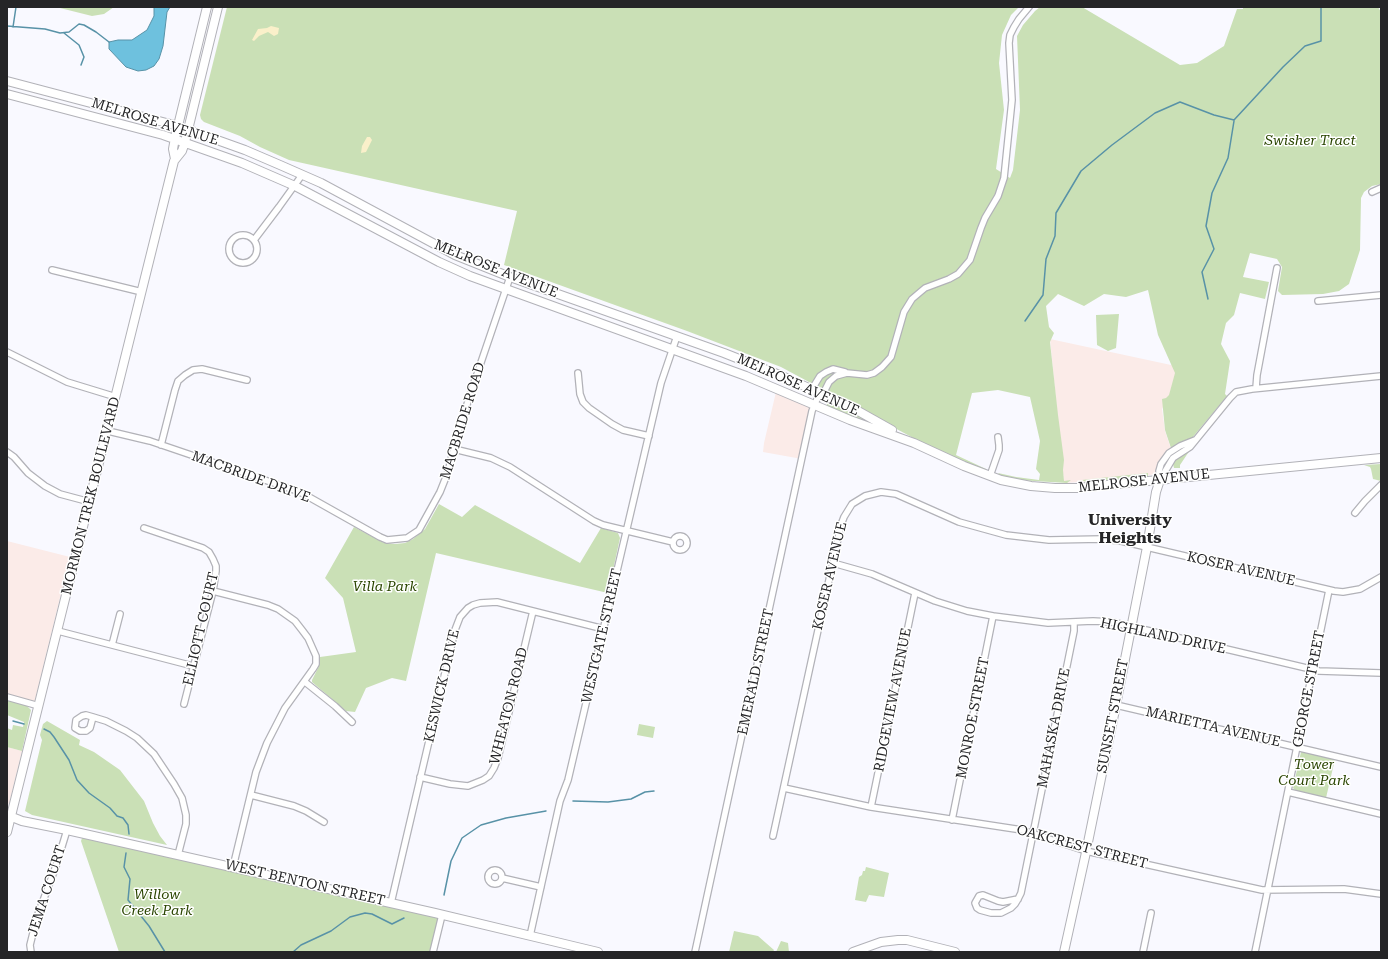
<!DOCTYPE html>
<style>
body{margin:0}
#map{position:relative;width:1388px;height:959px;overflow:hidden;background:#f9f9ff;font-family:"Roboto Serif",serif}
canvas{display:block}
.frame{position:absolute;inset:0;border:8px solid #252527;pointer-events:none}
</style>
<div id="map">
<canvas width="1388" height="959"></canvas>
<div class="frame"></div>
</div>
<script>
const ctx = document.querySelector('canvas').getContext('2d');
ctx.lineJoin = 'round';
function fill(path, color) { ctx.fillStyle = color; ctx.fill(path, 'evenodd'); }
const shape = rows => new Path2D(rows.map(r => 'M' + r).join(''));
function stroke(path, color, width, dash) { ctx.strokeStyle = color; ctx.lineWidth = width; ctx.lineCap = dash ? 'butt' : 'round'; ctx.setLineDash(dash || []); ctx.stroke(path); }
function drawText(font, color, halo, rows, align = 'center') {
  ctx.font = font + ' "Roboto Serif",serif'; ctx.lineWidth = 3; ctx.setLineDash([]); ctx.textBaseline = 'middle'; ctx.strokeStyle = halo; ctx.fillStyle = color; for (const [text, x, y, turn = 0] of rows) {
    ctx.save(); ctx.translate(x, y); ctx.rotate((+turn || 0) * Math.PI / 180); ctx.textAlign = isNaN(turn) ? turn : align; if (halo) ctx.strokeText(text, 0, 0); ctx.fillText(text, 0, 0); ctx.restore();
  }
}
fill(shape([
 [1050,339,1185,368,1162,409,1165,431,1171,449,1155,474,1130,479,1064,483],
 [776,392,813,408,802,459,763,452,764,443],
 [7,541,70,557,34,704,7,697],
 [7,747,22,751,9,804,7,802]
]), '#fbebe8');
fill(shape([
 [56,7,114,7,104,14,92,16],
 [227,7,1019,7,1011,15,1002,35,999,63,1004,110,996,169,1010,178,1013,170,1020,110,1017,36,1023,25,1035,11,1040,7,1082,7,1180,65,1197,63,1224,46,1237,9,1243,9,1243,7,1378,7,1381,12,1381,184,1372,186,1364,192,1361,198,1360,250,1349,284,1339,291,1323,294,1282,295,1278,291,1282,267,1277,259,1250,253,1243,277,1269,282,1265,299,1240,293,1234,315,1226,323,1221,344,1230,361,1225,394,1227,396,1192,438,1187,442,1170,450,1171,448,1165,430,1162,399,1166,398,1169,395,1175,373,1158,335,1148,290,1126,297,1104,294,1084,306,1058,294,1046,306,1049,327,1054,333,1050,342,1058,415,1064,460,1063,470,1064,481,1071,480,1067,483,1018,480,1001,476,998,473,1016,477,1039,480,1040,474,1036,469,1040,441,1030,397,998,390,972,393,956,455,986,469,981,469,919,441,781,367,687,331,504,265,517,211,289,160,260,147,240,136,204,122,201,119,200,115],
 [1119,314,1116,348,1108,351,1097,345,1096,315],
 [829,401,854,412,878,426,878,428,827,406,827,403],
 [1190,450,1180,465,1180,468,1174,468,1173,464,1174,459],
 [1381,464,1381,481,1373,479,1371,469,1370,467,1364,465],
 [1148,473,1148,476,1130,479,1086,482,1082,480],
 [439,504,462,517,475,505,580,563,601,528,618,533,620,538,608,593,436,553,406,681,392,678,366,688,355,712,346,711,312,682,312,680,319,666,320,657,356,652,343,598,325,578,354,527,384,543,395,544,405,543,413,539,425,529],
 [7,700,27,706,31,710,22,751,7,747,7,728,12,730,13,725,23,727,24,722,7,715],
 [47,721,80,740,79,745,94,752,120,770,144,801,153,823,160,836,167,845,32,815,25,811,42,740,40,735,43,724],
 [639,724,655,727,653,738,637,735],
 [1301,752,1335,759,1326,798,1296,791,1293,788],
 [82,838,441,918,433,952,119,952,81,841],
 [866,867,889,873,884,897,869,895,866,902,855,900,859,877,862,875,863,871,865,871],
 [734,931,758,936,774,950,773,952,729,952],
 [781,941,788,943,789,952,776,952]
]), '#cae0b6');
fill(shape([
 [271,26,279,28,278,34,274,36,268,32,259,36,254,41,252,40,258,29,267,28],
 [367,137,370,137,372,140,366,152,361,153,362,146]
]), '#faf0ca');
const water = shape([
 [154,7,170,7,167,12,163,46,159,59,154,66,146,70,138,71,126,67,109,49,109,42,118,40,132,40,147,30,154,16,154,7]
]);
fill(water, '#6ec1de');
stroke(water, '#5892a7', 1);
stroke(shape([
 [7,26,45,29,60,33,69,32,79,24,84,25,96,32,109,42],
 [13,27,16,7],
 [64,33,79,45,84,57,81,65],
 [1208,299,1202,272,1214,249,1206,226,1212,193,1228,158,1234,121],
 [1025,321,1043,295,1046,259,1055,236,1056,213,1081,171,1112,145,1155,113,1180,102,1214,115,1234,120,1283,67,1305,46,1321,41,1321,7],
 [13,721,24,724],
 [44,729,50,732,54,737,69,760,77,780,89,793,110,808,117,816,123,818,128,825,129,834],
 [573,801,608,802,631,799,645,792,654,791],
 [126,853,124,867,130,879,128,900,149,926,165,952],
 [444,895,451,861,462,838,481,825,506,818,546,811],
 [293,952,301,945,331,931,350,917,365,913,372,914,392,924,404,918]
]), '#5892a7', 1.5);
const street = shape([
 [1372,192,1381,188],
 '229 249a14 14 0 1 1 28 0a14 14 0 1 1-28 0Z',
 [254,240,279,207,302,175],
 [52,270,142,292],
 [1318,301,1381,295],
 [7,352,67,382,116,397],
 [578,373,580,394,583,402,589,408,612,424,623,430,649,436],
 [1256,388,1257,375,1277,268],
 [812,389,820,376,826,372,833,369,845,372],
 [823,394,829,382,836,376,847,373,867,375,874,373,882,367,891,357,904,312,912,299,925,288,949,279,958,274,970,260,981,228,985,218,998,196,1004,178,1012,100,1009,43,1010,35,1014,27,1019,19,1029,7],
 [108,431,150,441,300,492,380,537,387,540,407,538,419,530,440,492,448,472,457,435,474,383,510,277],
 [161,445,175,390,178,381,185,375,193,370,202,369,247,380],
 [454,449,491,458,510,467,594,521,603,525,673,542],
 [7,452,14,457,28,473,45,486,60,494,90,502],
 [990,476,999,450,999,445,998,437],
 [1160,480,1173,458,1190,447,1230,398,1236,392,1252,389,1381,376],
 [1160,480,1159,471,1161,464,1169,453,1180,446,1195,440],
 [1355,513,1365,501,1381,485],
 [144,528,203,548,209,552,213,559,216,566,216,571,213,591,184,704],
 '673 543a7 7 0 1 1 14 0a7 7 0 1 1-14 0Z',
 [833,563,872,574,935,601,967,611,993,616,1048,623,1093,621,1112,622,1319,671,1381,673],
 [213,591,268,605,278,609,295,621,302,630,308,638,316,656,316,664,313,669,285,708,267,743,256,772,233,867],
 [58,631,193,666],
 [112,645,120,614],
 [305,682,335,706,352,722],
 [7,697,39,706],
 [1116,705,1381,767],
 [93,717,90,728,86,731,80,731,75,728,76,720,82,716,86,715,93,717,106,721,126,731,137,738,154,754,174,784,182,798,186,815,186,824,178,855],
 [420,777,450,784,468,786,483,780,489,776,494,768,498,758,533,611],
 [784,788,871,807,1022,830,1086,851,1262,890,1344,889,1381,894],
 [1288,792,1381,814],
 [251,795,294,806,306,811,324,822],
 [871,807,915,593],
 [952,820,993,616],
 [773,836,841,525,844,517,852,504,865,496,881,492,896,494,959,522,1006,535,1049,540,1102,539,1121,541,1334,591,1343,592,1360,589,1381,577],
 '488 877a7 7 0 1 1 14 0a7 7 0 1 1-14 0Z',
 [502,878,541,887],
 [1018,899,1003,902,998,901,983,895,979,896,975,903,977,908,980,910,991,913,1001,913,1011,908,1015,904,1018,899,1021,893,1074,631,1074,623],
 [391,903,455,630,460,617,468,608,473,605,480,603,497,602,604,629],
 [530,936,560,801,568,780,661,383,677,336],
 [31,952,30,945,37,917,56,866,67,830],
 [433,952,442,915],
 [695,952,812,411,820,392],
 [1143,952,1151,913],
 [1255,952,1329,590]
]);
const secondary = shape([
 [7,81,178,126,245,150,280,165,321,183,455,255,510,277,724,353,782,376,851,407,892,430],
 [7,94,163,135,242,163,295,186,439,262,470,276,746,376,850,420,914,443,964,466,1001,480,1031,486,1055,488,1077,488,1381,458],
 [175,159,173,149,175,138,207,7],
 [12,817,22,821,67,830,435,913,598,952],
 [7,832,174,161,182,151,185,142,218,7],
 [853,952,881,942,898,940,907,940,955,952],
 [1064,952,1085,857,1116,705,1147,547,1156,492,1160,480]
]);
stroke(street, '#b2b2b8', 8);
stroke(secondary, '#b2b2b8', 10);
stroke(street, '#fff', 5.5);
stroke(secondary, '#fff', 8);
drawText('14px', '#252527', '#fff', [
 ["MELROSE AVENUE",155,122,17],
 ["MELROSE AVENUE",496,269,22],
 ["MELROSE AVENUE",798,385,24],
 ["MACBRIDE ROAD",463,421,-73],
 ["MACBRIDE DRIVE",251,477,20],
 ["MELROSE AVENUE",1144,481,-6],
 ["MORMON TREK BOULEVARD",91,496,-76],
 ["KOSER AVENUE",1241,569,13],
 ["KOSER AVENUE",830,576,-77],
 ["ELLIOTT COURT",201,629,-77],
 ["WESTGATE STREET",602,636,-77],
 ["HIGHLAND DRIVE",1163,636,12],
 ["EMERALD STREET",756,672,-78],
 ["KESWICK DRIVE",442,686,-77],
 ["GEORGE STREET",1309,689,-79],
 ["RIDGEVIEW AVENUE",893,700,-79],
 ["WHEATON ROAD",509,706,-76],
 ["SUNSET STREET",1113,716,-79],
 ["MONROE STREET",973,718,-79],
 ["MARIETTA AVENUE",1213,727,13],
 ["MAHASKA DRIVE",1054,728,-79],
 ["OAKCREST STREET",1082,847,15],
 ["WEST BENTON STREET",305,883,13],
 ["JEMA COURT",47,891,-72]
]);
drawText('italic 14px', '#2a4500', '#fff', [
 ["Swisher Tract",1310,141],
 ["Villa Park",385,587],
 ["Tower",1314,765],
 ["Court Park",1314,781],
 ["Willow",157,895],
 ["Creek Park",157,911]
]);
drawText('bold 16px', '#252527', '#fff', [
 ["University",1130,520],
 ["Heights",1130,538]
]);
</script>
